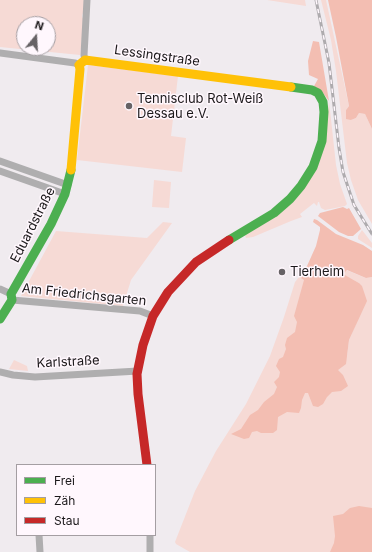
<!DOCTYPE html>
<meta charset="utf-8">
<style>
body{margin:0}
#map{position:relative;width:372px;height:552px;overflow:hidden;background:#f0ebef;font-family:Inter,sans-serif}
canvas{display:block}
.legend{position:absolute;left:16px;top:464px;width:140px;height:72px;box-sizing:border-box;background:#fff7fd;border:1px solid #a49ea2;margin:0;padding:5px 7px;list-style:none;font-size:12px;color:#1b181a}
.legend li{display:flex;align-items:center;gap:8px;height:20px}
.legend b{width:20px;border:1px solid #a49ea2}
.north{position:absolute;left:16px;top:16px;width:40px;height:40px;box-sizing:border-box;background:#fff7fd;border:1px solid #a49ea2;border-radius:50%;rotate:18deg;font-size:11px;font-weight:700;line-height:16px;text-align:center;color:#1b181a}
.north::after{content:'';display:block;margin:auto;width:14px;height:18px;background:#666265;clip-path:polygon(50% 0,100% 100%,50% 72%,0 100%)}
</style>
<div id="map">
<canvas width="372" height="552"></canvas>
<ul class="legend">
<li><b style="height:5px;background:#4caf50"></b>Frei</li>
<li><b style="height:5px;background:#ffc107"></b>Zäh</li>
<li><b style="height:5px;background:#c62828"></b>Stau</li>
</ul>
<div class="north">N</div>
</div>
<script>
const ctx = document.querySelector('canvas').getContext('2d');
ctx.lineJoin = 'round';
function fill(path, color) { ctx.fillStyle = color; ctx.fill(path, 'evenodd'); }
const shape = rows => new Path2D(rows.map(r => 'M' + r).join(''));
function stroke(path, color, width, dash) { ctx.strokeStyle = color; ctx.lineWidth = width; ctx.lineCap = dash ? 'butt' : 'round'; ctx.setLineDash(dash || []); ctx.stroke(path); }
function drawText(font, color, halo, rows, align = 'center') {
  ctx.font = font + ' Inter,sans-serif'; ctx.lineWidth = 3; ctx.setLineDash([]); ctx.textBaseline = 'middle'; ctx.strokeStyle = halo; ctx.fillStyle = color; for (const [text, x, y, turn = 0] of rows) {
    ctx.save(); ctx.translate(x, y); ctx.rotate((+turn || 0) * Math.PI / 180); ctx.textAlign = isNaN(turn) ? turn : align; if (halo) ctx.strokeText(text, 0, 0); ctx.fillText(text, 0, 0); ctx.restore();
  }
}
fill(shape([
 [0,0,85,0,84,9,82,16,84,21,80,55,0,47],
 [24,24,48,24,48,48,24,48],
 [267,0,305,0,306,6],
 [321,0,326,0,349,106,346,110,351,120,356,118,359,113,365,114,372,129,372,224,358,200,351,180,347,163,336,71,331,40],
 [88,65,178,76,171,136,186,138,182,172,77,160],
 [329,101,336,165,340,184,347,204,345,206,325,210,321,208,319,202,318,202,317,206,314,203,300,214,302,217,291,221,253,237,246,238,245,235,291,202,326,130],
 [154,180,171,182,169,208,152,207],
 [163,222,172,223,131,280,123,306,21,296,56,231,147,238],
 [362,230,372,243,372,248,358,239,358,236],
 [346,270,366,278,372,277,372,552,190,552,176,544,175,542,195,491,216,451,246,404,270,356,284,317,295,282,299,277,304,280,347,356,349,340,356,324,359,283,342,274],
 [14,360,27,366,28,371,9,369]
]), '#f6dad5');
fill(shape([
 [328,0,372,0,372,129,365,114,359,113,356,118,351,120,346,119,346,110,349,106,336,37],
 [313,41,319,42,329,101,323,93,314,86,318,79,309,75,308,61],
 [343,207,347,209,349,208,361,229,353,236,348,236,339,232,318,216,320,213],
 [314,219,317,220,336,234,363,245,372,251,372,277,366,278,347,270,343,274,359,283,362,286,367,301,349,340,346,364,338,370,343,375,348,386,341,391,332,392,327,397,323,404,318,407,313,406,308,393,305,393,302,400,301,408,299,413,287,412,278,417,277,430,273,433,261,433,257,431,252,432,249,438,244,439,231,434,241,429,250,415,258,410,264,402,274,394,277,387,274,382,279,377,280,372,276,366,279,359,283,357,286,349,285,345,287,338,295,332,297,322,294,316,304,280,299,277,307,266,316,246,320,230,320,227,313,222],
 [359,506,372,508,372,552,330,552,334,543,335,536,333,516,343,514,350,508]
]), '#f3beb2');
stroke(shape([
 [0,53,75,63,79,65],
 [85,60,84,55,87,0],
 [0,161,68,185],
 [0,171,65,194],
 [0,289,11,294],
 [12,300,140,311,153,316],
 [0,372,13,375,35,377,138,371],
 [39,535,40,552],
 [150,552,150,535]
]), '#afaeaf', 7);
stroke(shape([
 [229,240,274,213,290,199,301,186,313,167,322,141,324,112,323,102,318,93,312,90,291,87],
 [0,319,12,300,11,294,51,224,65,194,71,170]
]), '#4caf50', 9);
stroke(shape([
 [71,170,80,69,79,65,85,60,291,87]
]), '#ffc107', 9);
stroke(shape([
 [147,465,138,394,137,374,143,345,153,316,168,292,196,262,229,240]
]), '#c62828', 9);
const rail = shape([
 [316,0,329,63,339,148,343,172,354,205,372,234]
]);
stroke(rail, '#aeabae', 3);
stroke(rail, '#fff7fd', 1.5, [4.5]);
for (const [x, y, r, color] of [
 [129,106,4,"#666265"],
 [282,272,4,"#666265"]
]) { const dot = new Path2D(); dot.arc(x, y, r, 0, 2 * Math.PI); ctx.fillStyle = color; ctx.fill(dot); stroke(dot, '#fff7fd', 1.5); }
drawText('13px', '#1b181a', '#fff7fd', [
 ["Lessingstraße",157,56,8],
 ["Eduardstraße",33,225,-63],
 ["Am Friedrichsgarten",84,295,6],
 ["Karlstraße",68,362,-3]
]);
drawText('13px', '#1b181a', '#fff7fd', [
 ["Tennisclub Rot-Weiß",137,99],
 ["Dessau e.V.",137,114],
 ["Tierheim",290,272]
], 'left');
</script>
